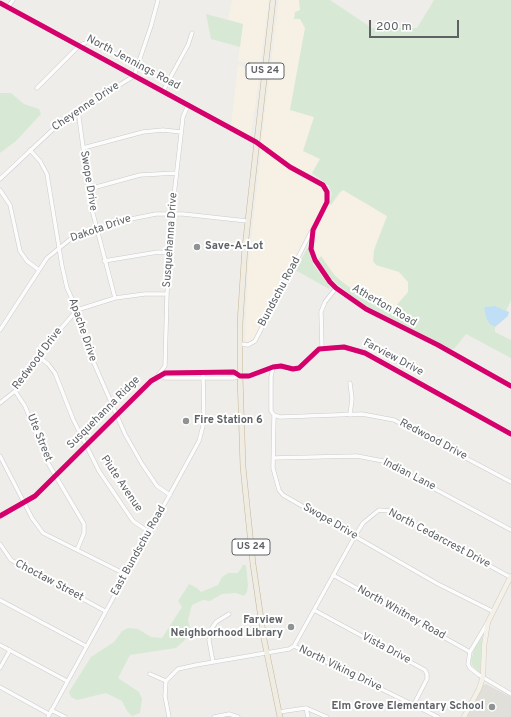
<!DOCTYPE html>
<style>
body{margin:0}
#map{position:relative;width:511px;height:717px;overflow:hidden;background:#eeede9;font-family:Overpass,sans-serif}
canvas{display:block}
.scale{position:absolute;left:369px;top:20px;width:90px;height:18px;box-sizing:border-box;border:2px solid #5e6266;border-top:0;padding-left:5px;font-size:12px;line-height:14px;white-space:nowrap;color:#5e6266;-webkit-text-stroke:3px #fff;paint-order:stroke}
</style>
<div id="map">
<canvas width="511" height="717"></canvas>
<div class="scale">200 m</div>
</div>
<script>
const ctx = document.querySelector('canvas').getContext('2d');
ctx.lineJoin = 'round';
function fill(path, color) { ctx.fillStyle = color; ctx.fill(path, 'evenodd'); }
const shape = rows => new Path2D(rows.map(r => 'M' + r).join(''));
function stroke(path, color, width, dash) { ctx.strokeStyle = color; ctx.lineWidth = width; ctx.lineCap = dash ? 'butt' : 'round'; ctx.setLineDash(dash || []); ctx.stroke(path); }
function drawText(font, color, halo, rows, align = 'center') {
  ctx.font = font + ' Overpass,sans-serif'; ctx.lineWidth = 4; ctx.setLineDash([]); ctx.textBaseline = 'middle'; ctx.strokeStyle = halo; ctx.fillStyle = color; for (const [text, x, y, turn = 0] of rows) {
    ctx.save(); ctx.translate(x, y); ctx.rotate((+turn || 0) * Math.PI / 180); ctx.textAlign = isNaN(turn) ? turn : align; if (halo) ctx.strokeText(text, 0, 0); ctx.fillText(text, 0, 0); ctx.restore();
  }
}
fill(shape([
 [232,0,269,0,260,67,238,61,243,24,228,19],
 [279,0,299,0,300,10,294,19,300,19,305,28,290,109,315,117,303,151,320,159,311,175,291,166,263,145,261,142],
 [238,65,260,73,251,133,249,136,231,126],
 [261,151,265,152,298,174,321,186,325,192,325,198,324,202,253,339,247,342,245,340,248,267],
 [343,190,387,216,376,265,399,272,408,282,408,292,395,308,349,287,335,276,321,257,318,260,315,252,317,228,329,204,331,205]
]), '#f6f1e4');
fill(shape([
 [486,684,511,697,511,717,467,717,483,685]
]), '#e1dfd9');
fill(shape([
 [299,0,330,0,372,28,417,28,434,0,511,0,511,300,506,311,503,309,491,325,495,327,495,332,511,340,511,358,466,334,454,349,450,349,386,318,359,302,338,285,325,272,318,260,321,256,335,276,349,287,394,308,408,292,408,282,399,272,376,265,373,261,374,250,387,216,343,190,339,193,331,205,329,204,332,194,329,186,312,173,320,159,303,151,314,117,290,110,305,28,300,19,294,19,295,12,300,10],
 [206,14,243,24,240,47,211,39],
 [0,93,11,93,24,104,39,109,41,114,16,141,0,153],
 [309,248,313,264,330,287,329,289,295,270,307,249],
 [243,565,246,565,248,585,247,592,244,596,236,593,222,594,210,601,203,600,192,605,188,620,190,628,184,641,176,648,130,655,118,678,139,692,142,699,140,713,132,716,127,711,122,701,106,693,77,700,71,697,69,692,91,657,114,642,122,631,128,628,138,629,151,637,162,638,182,607,178,601,189,584,197,588,201,592,218,585,222,577,228,573,237,573,240,570],
 [482,636,480,674,472,665,471,660,475,647]
]), '#d7e9d5');
fill(shape([
 [495,306,509,312,508,316,495,327,491,325,487,320,484,309,485,307]
]), '#c0dff6');
const minor = shape([
 [0,3,256,142,290,167,323,185,327,192,327,202,313,230,311,249,315,260,330,282,336,288,366,309,438,345,511,386],
 [8,7,13,0],
 [37,88,79,46,85,43],
 [163,91,188,45,192,33],
 [78,110,91,206,115,298],
 [83,148,143,132,163,130,181,132],
 [30,150,40,161,47,174,62,266,67,288,77,310,90,354,125,434,142,464,157,486,170,495],
 [0,179,64,119,134,76,151,26,158,0],
 [89,189,140,175,176,173],
 [0,190,10,205,20,251,27,261,39,270],
 [104,261,158,252,169,253],
 [0,330,47,258,73,237,131,219,156,214,183,214,247,221],
 [240,344,248,345,255,341,311,232],
 [322,348,321,312,325,302,336,288],
 [39,357,48,364,55,373,73,419,99,471,133,521,149,532],
 [273,367,271,377,271,411,274,415,273,468,279,490,283,495,438,584,492,611],
 [159,374,165,366,167,294,172,213,183,117,188,105],
 [158,375,165,378,234,378,240,376],
 [15,391,25,406,48,463,84,524,84,533,77,550],
 [0,403,15,391,50,341,77,310,115,298,145,294,167,294],
 [274,415,280,417,362,414,394,420,511,482],
 [350,415,352,399,350,383],
 [0,456,32,518,43,533,125,574],
 [273,458,357,456,383,461,511,530],
 [0,516,35,496,151,381,165,373,234,372,240,376,249,376,273,367,281,366,293,369,299,368,319,349,344,347,365,353,511,434],
 [0,544,11,560,105,611],
 [333,575,470,652],
 [0,600,86,646],
 [314,610,425,670,427,674,427,679,414,704],
 [488,622,470,652,468,664,470,668,479,675,511,694],
 [0,645,67,681],
 [294,646,438,717],
 [213,662,209,640,210,631,216,622,229,614],
 [0,668,10,650],
 [150,674,166,681],
 [0,687,49,714],
 [306,708,308,717],
 [51,710,65,717],
 [279,712,306,708,327,717],
 [48,717,199,441,204,422,203,373],
 [169,717,165,696,166,681,178,669,196,665,289,649,294,646,355,536,363,523,379,510,390,511,510,577],
 [214,717,229,714,238,717]
]);
const major = shape([
 [464,717,479,689,483,677,484,646,488,622,511,576]
]);
const highway = shape([
 [273,0,245,247,240,323,240,376,243,467,253,564,264,639,280,717]
]);
stroke(minor, '#cacbcb', 4.5);
stroke(major, '#d4cdb9', 5.5);
stroke(highway, '#c5b697', 6);
stroke(minor, '#fcfcfc', 3.5);
stroke(major, '#f3f1e9', 4.5);
stroke(highway, '#efece3', 5);
stroke(shape([
 [0,3,256,142,290,167,323,185,327,192,327,202,313,230,311,249,315,260,330,282,336,288,366,309,438,345,511,386],
 [0,516,35,496,151,381,165,373,234,372,240,376,249,376,273,367,281,366,293,369,299,368,319,349,344,347,365,353,511,434]
]), '#d6006c', 5);
for (const [x, y, r, color] of [
 [197,247,4,"#909394"],
 [186,421,4,"#909394"],
 [291,627,4,"#909394"],
 [492,707,4,"#909394"]
]) { const dot = new Path2D(); dot.arc(x, y, r, 0, 2 * Math.PI); ctx.fillStyle = color; ctx.fill(dot); stroke(dot, '#fff', 1.5); }
for (const [x, y, w] of [
 [265,71,38],
 [251,547,38]
]) { const box = new Path2D(); box.roundRect(x - w / 2, y - 8, w, 16, 3); ctx.fillStyle = '#fff'; ctx.fill(box); stroke(box, '#5e6266', 1); }
drawText('bold 10px', '#5e6266', null, [
 ["US 24",265,71],
 ["US 24",251,547]
]);
drawText('11px', '#5e6266', '#fff', [
 ["North Jennings Road",133,63,28],
 ["Cheyenne Drive",86,107,-34],
 ["Swope Drive",88,181,81],
 ["Dakota Drive",101,229,-19],
 ["Susquehanna Drive",171,240,-86],
 ["Bundschu Road",280,292,-62],
 ["Atherton Road",384,306,30],
 ["Apache Drive",82,330,71],
 ["Farview Drive",393,358,28],
 ["Redwood Drive",38,359,-53],
 ["Susquehanna Ridge",104,413,-45],
 ["Ute Street",39,438,68],
 ["Redwood Drive",433,440,28],
 ["Indian Lane",409,475,27],
 ["Piute Avenue",121,484,56],
 ["Swope Drive",330,522,30],
 ["North Cedarcrest Drive",439,539,28],
 ["East Bundschu Road",139,551,-61],
 ["Choctaw Street",49,581,28],
 ["North Whitney Road",401,613,29],
 ["Vista Drive",386,649,28],
 ["North Viking Drive",340,669,26]
]);
drawText('bold 11px', '#5e6266', '#fff', [
 ["Save-A-Lot",205,247],
 ["Fire Station 6",194,421],
 ["Farview",283,621,"right"],
 ["Neighborhood Library",283,634,"right"],
 ["Elm Grove Elementary School",484,707,"right"]
], 'left');
</script>
